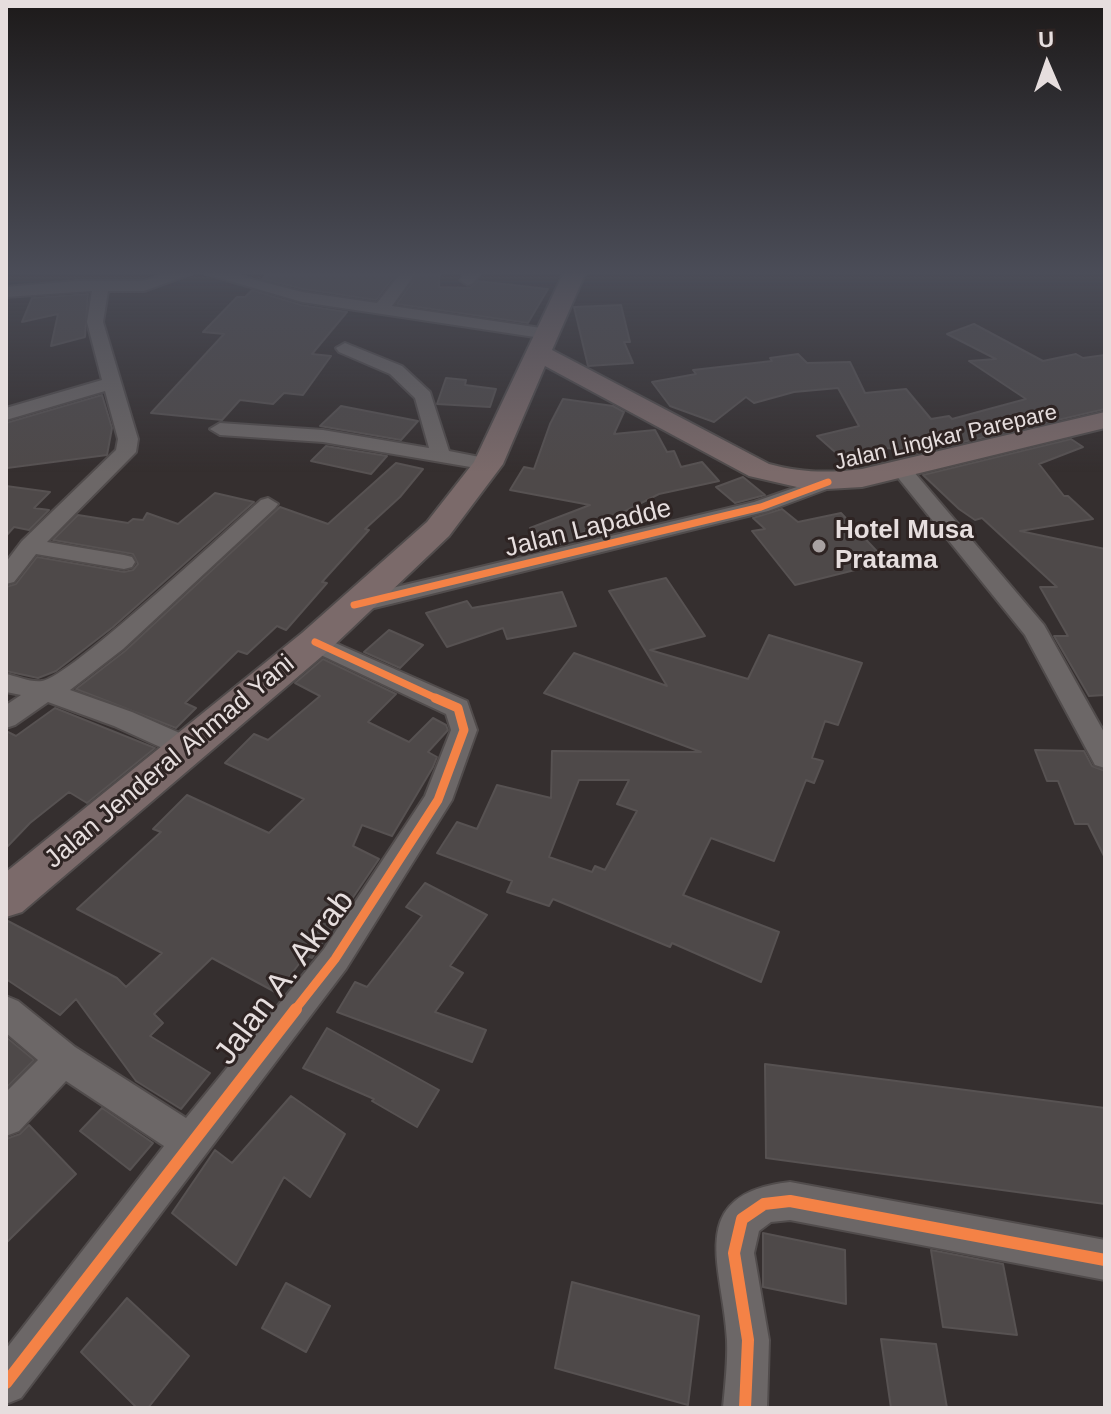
<!DOCTYPE html>
<style>
body{margin:0}
#map{position:relative;width:1111px;height:1414px;overflow:hidden;background:#352f2f;font-family:Arial,sans-serif}
canvas{display:block}
.frame{position:absolute;inset:0;border:8px solid #e6dede;pointer-events:none}
.north{position:absolute;left:1007px;top:24px;width:80px;height:80px;-webkit-text-stroke:6px #2e2423;paint-order:stroke;rotate:358deg;font-size:22px;font-weight:700;line-height:32px;text-align:center;color:#e6dede}
.north::after{content:'';display:block;margin:auto;width:28px;height:36px;background:#e6dede;clip-path:polygon(50% 0,100% 100%,50% 72%,0 100%)}
</style>
<div id="map">
<canvas width="1111" height="1414"></canvas>
<div class="frame"></div>
<div class="north">U</div>
</div>
<script>
const c = document.querySelector('canvas').getContext('2d');
c.lineJoin = 'round';
function fillPath(path, color) { c.fillStyle = color; c.fill(path, 'evenodd'); }
function trace(path, color, width, dash) { c.strokeStyle = color; c.lineWidth = width; c.lineCap = dash ? 'butt' : 'round'; c.setLineDash(dash || []); c.stroke(path); }
function write(font, color, halo, rows, align = 'center') {
  c.font = font + ' Arial,sans-serif'; c.lineWidth = 6; c.setLineDash([]); c.textBaseline = 'middle'; c.strokeStyle = halo; c.fillStyle = color; for (const [text, x, y, turn = 0] of rows) {
    c.save(); c.translate(x, y); c.rotate((+turn || 0) * Math.PI / 180); c.textAlign = isNaN(turn) ? turn : align; if (halo) c.strokeText(text, 0, 0); c.fillText(text, 0, 0); c.restore();
  }
}
const building = new Path2D(`
 M266,274H396L376,300L303,289L262,279Z
 M418,274H440L439,287L470,288L478,281L548,289L528,323L397,304Z
 M252,290L301,305L347,312L312,354L331,356L303,395L284,393L273,404L240,400L222,420L151,413L224,334L203,332L237,297H245Z
 M88,294L85,337L51,346L58,314L22,322L32,298Z
 M621,305L630,342H624L633,363L588,366L574,307Z
 M974,324L1043,361L1076,354L1083,358L1105,355V409L903,456L896,449L886,448L844,460L817,436L859,426L838,388L794,392L754,403L746,397L714,422L670,406L652,382L696,374L693,370L772,361L770,358L798,354L807,363L850,362L865,393L906,389L931,419L949,416L952,419L1026,399L969,361L996,359L947,334Z
 M446,378L466,380L465,385L496,389L490,407L437,404Z
 M102,395L112,428L107,455L7,468L6,423Z
 M563,399L613,406L624,412L614,434L655,430L667,452L674,451L681,467L702,462L719,481L659,494L582,533L586,536L550,547L530,528L590,505L510,490L524,467L534,469L550,424Z
 M341,406L418,421L401,440L320,426Z
 M1071,439L1083,447L1039,464L1064,496H1068L1093,519L1020,531L1105,549V695L1089,696L1054,636H1068L1040,587H1057L982,518L975,520L959,509L923,475Z
 M326,446L387,456L371,474L311,461Z
 M396,463L423,469L400,497L365,529L369,530L322,582L327,583L286,630L277,626L247,654L238,651L185,703L196,708L176,728L76,689L125,651L280,507L328,524Z
 M743,477L765,495L735,503L716,487Z
 M6,486L50,492L34,508L49,510L29,530L14,527L6,536Z
 M215,493L254,502L113,627L56,671L38,678L6,671V587L16,584L37,557L124,572L133,570L138,564L133,554L53,540L78,515L128,523L133,519L143,520L147,513L178,524Z
 M782,509L798,522L841,513L887,562L795,585L752,531L765,529L753,518Z
 M666,578L705,636L650,650L748,679L769,635L862,663L838,725L825,721L812,758L823,761L814,783L806,780L774,861L711,838L683,895L779,932L761,982L672,943L670,947L553,899L549,906L507,892L512,881L437,853L457,822L477,829L497,785L551,798L552,751L701,752L544,693L574,653L667,686L609,591ZM579,780H629L617,804L637,811L605,870L595,866L592,872L549,857Z
 M562,592L576,626L507,639L503,628L447,647L426,613L467,601L472,608Z
 M389,630L423,645L400,668L364,652Z
 M323,659L396,694L368,722L409,742L433,718L446,725L448,730L428,752L437,757L433,767L392,836L362,825L353,846L379,859L312,958L305,956L277,993L212,958L154,1014L163,1023L150,1036L210,1073L181,1109L136,1081L76,999L60,1015L6,979V920L117,978L126,987L162,953L77,909L161,832L153,829L187,795L269,833L304,799L225,763L254,734L268,740L320,696L295,683Z
 M55,708L155,748L87,803L69,792L30,823L6,848V731L16,736Z
 M1035,750L1084,751L1092,766L1105,771V858L1088,824H1075L1058,781H1047Z
 M425,883L487,915L450,966L463,973L435,1012L486,1030L472,1062L337,1012L355,982L367,987L422,916L406,907Z
 M327,1028L439,1090L417,1127L372,1101L374,1099L303,1068Z
 M6,1037L34,1060L6,1088Z
 M765,1064L1105,1108V1204L766,1158Z
 M291,1096L345,1134L310,1197L284,1177L236,1265L172,1213L215,1150L232,1163Z
 M102,1108L153,1143L130,1170L80,1131Z
 M29,1125L76,1174L6,1243V1139L20,1134Z
 M763,1233L845,1250L846,1304L763,1287Z
 M931,1250L1003,1264L1017,1335L943,1327Z
 M572,1282L699,1316L688,1405L555,1368Z
 M286,1283L330,1306L306,1352L262,1328Z
 M127,1298L189,1356L148,1408H137L81,1352Z
 M881,1339L936,1344L947,1408H891Z`);
const minor = new Path2D(`
 M167,274H191L144,291H108L103,322L138,439L136,452L47,542L124,555L132,557L135,562L132,567L124,569L36,554L14,582L6,584V562L22,541L116,450L118,439L105,391L6,420V408L102,380L87,322L92,291L6,297V287L76,281H143Z
 M206,274H232L302,292L377,303L400,274H415L392,306L548,329L556,334L548,339L302,302Z
 M465,274H480L473,283L468,285L460,280Z
 M345,343L402,366L430,392L449,451L495,460L498,464L495,468L488,470L323,442L220,435L210,429L220,423L323,430L429,448L415,398L390,374L339,352L336,348Z
 M901,463L908,465L1044,625L1105,734V768L1095,765L1025,635L891,469Z
 M828,476L835,478L838,482L835,486L768,511L354,613L346,610L342,605L346,600L354,597L754,502Z
 M268,498L278,504L275,508L123,649L70,690L132,712L200,742L204,749L200,756L190,759L180,756L114,726L48,702L15,725L6,728V705L21,695L6,692V674C16,676 32,683 42,681C69,678 230,527 261,500Z
 M315,634L467,701L477,730L452,800L346,969L21,1398L6,1404V1349L164,1146L66,1081L19,1131L6,1136V1092L38,1060L6,1033V996L18,1001L75,1047L186,1118L324,949L425,796L451,730L446,714L306,648L303,642L306,636Z
 M790,1182L1105,1240V1280L790,1220L771,1222L759,1231L754,1253L769,1340L767,1408H723C725,1386 728,1362 727,1340C724,1268 682,1194 790,1182Z`);
const highway = new Path2D(`
 M563,274H585L552,350L769,464C801,473 830,473 862,469L1105,412V428L862,487L810,490L749,476L545,366L503,464L449,536L328,651L22,912L6,917V872L302,633L427,522L474,462Z`);
const cyclewayFar2 = new Path2D(`
 M354,605L761,507L828,482
 M315,642L440,700`);
const cyclewayFar1 = new Path2D(`
 M294,1011L335,959L438,800L464,730L458,708L435,698`);
const cycleway = new Path2D(`
 M6,1383L296,1009
 M745,1408L748,1340L734,1253L742,1219L764,1204L790,1201L1105,1260`);
const markers = [
 [819,546,8,"#a8a1a1"]
];
const farStreetnames = [
 ["Jalan Lingkar Parepare",946,438,-13]
];
const streetNames = [
 ["Jalan Lapadde",588,529,-14],
 ["Jalan Jenderal Ahmad Yani",170,762,-40]
];
const poiNames = [
 ["Hotel Musa",835,531],
 ["Pratama",835,561]
];
const nearStreetnames = [
 ["Jalan A. Akrab",285,978,-53]
];
fillPath(building, '#4e4949');
trace(building, '#575252', 2);
trace(minor, '#514c4c', 4);
trace(highway, '#514c4c', 4);
fillPath(minor, '#6c6767');
fillPath(highway, '#7b6a6a');
trace(cyclewayFar2, '#f48246', 7);
trace(cyclewayFar1, '#f48246', 9);
trace(cycleway, '#f48246', 12);
const sky = c.createLinearGradient(0, 0, 0, 472);
sky.addColorStop(0, '#1d1a1a');
sky.addColorStop(0.58, '#4b4d58');
sky.addColorStop(1, '#4b4d5800');
c.fillStyle = sky;
c.fillRect(0, 0, 1111, 472);
for (const [x, y, r, color] of markers) { const dot = new Path2D(); dot.arc(x, y, r, 0, 2 * Math.PI); c.fillStyle = color; c.fill(dot); trace(dot, '#2e2423', 3); }
write('22px', '#e6dede', '#2e2423', farStreetnames);
write('26px', '#e6dede', '#2e2423', streetNames);
write('bold 26px', '#e6dede', '#2e2423', poiNames, 'left');
write('32px', '#e6dede', '#2e2423', nearStreetnames);
</script>
